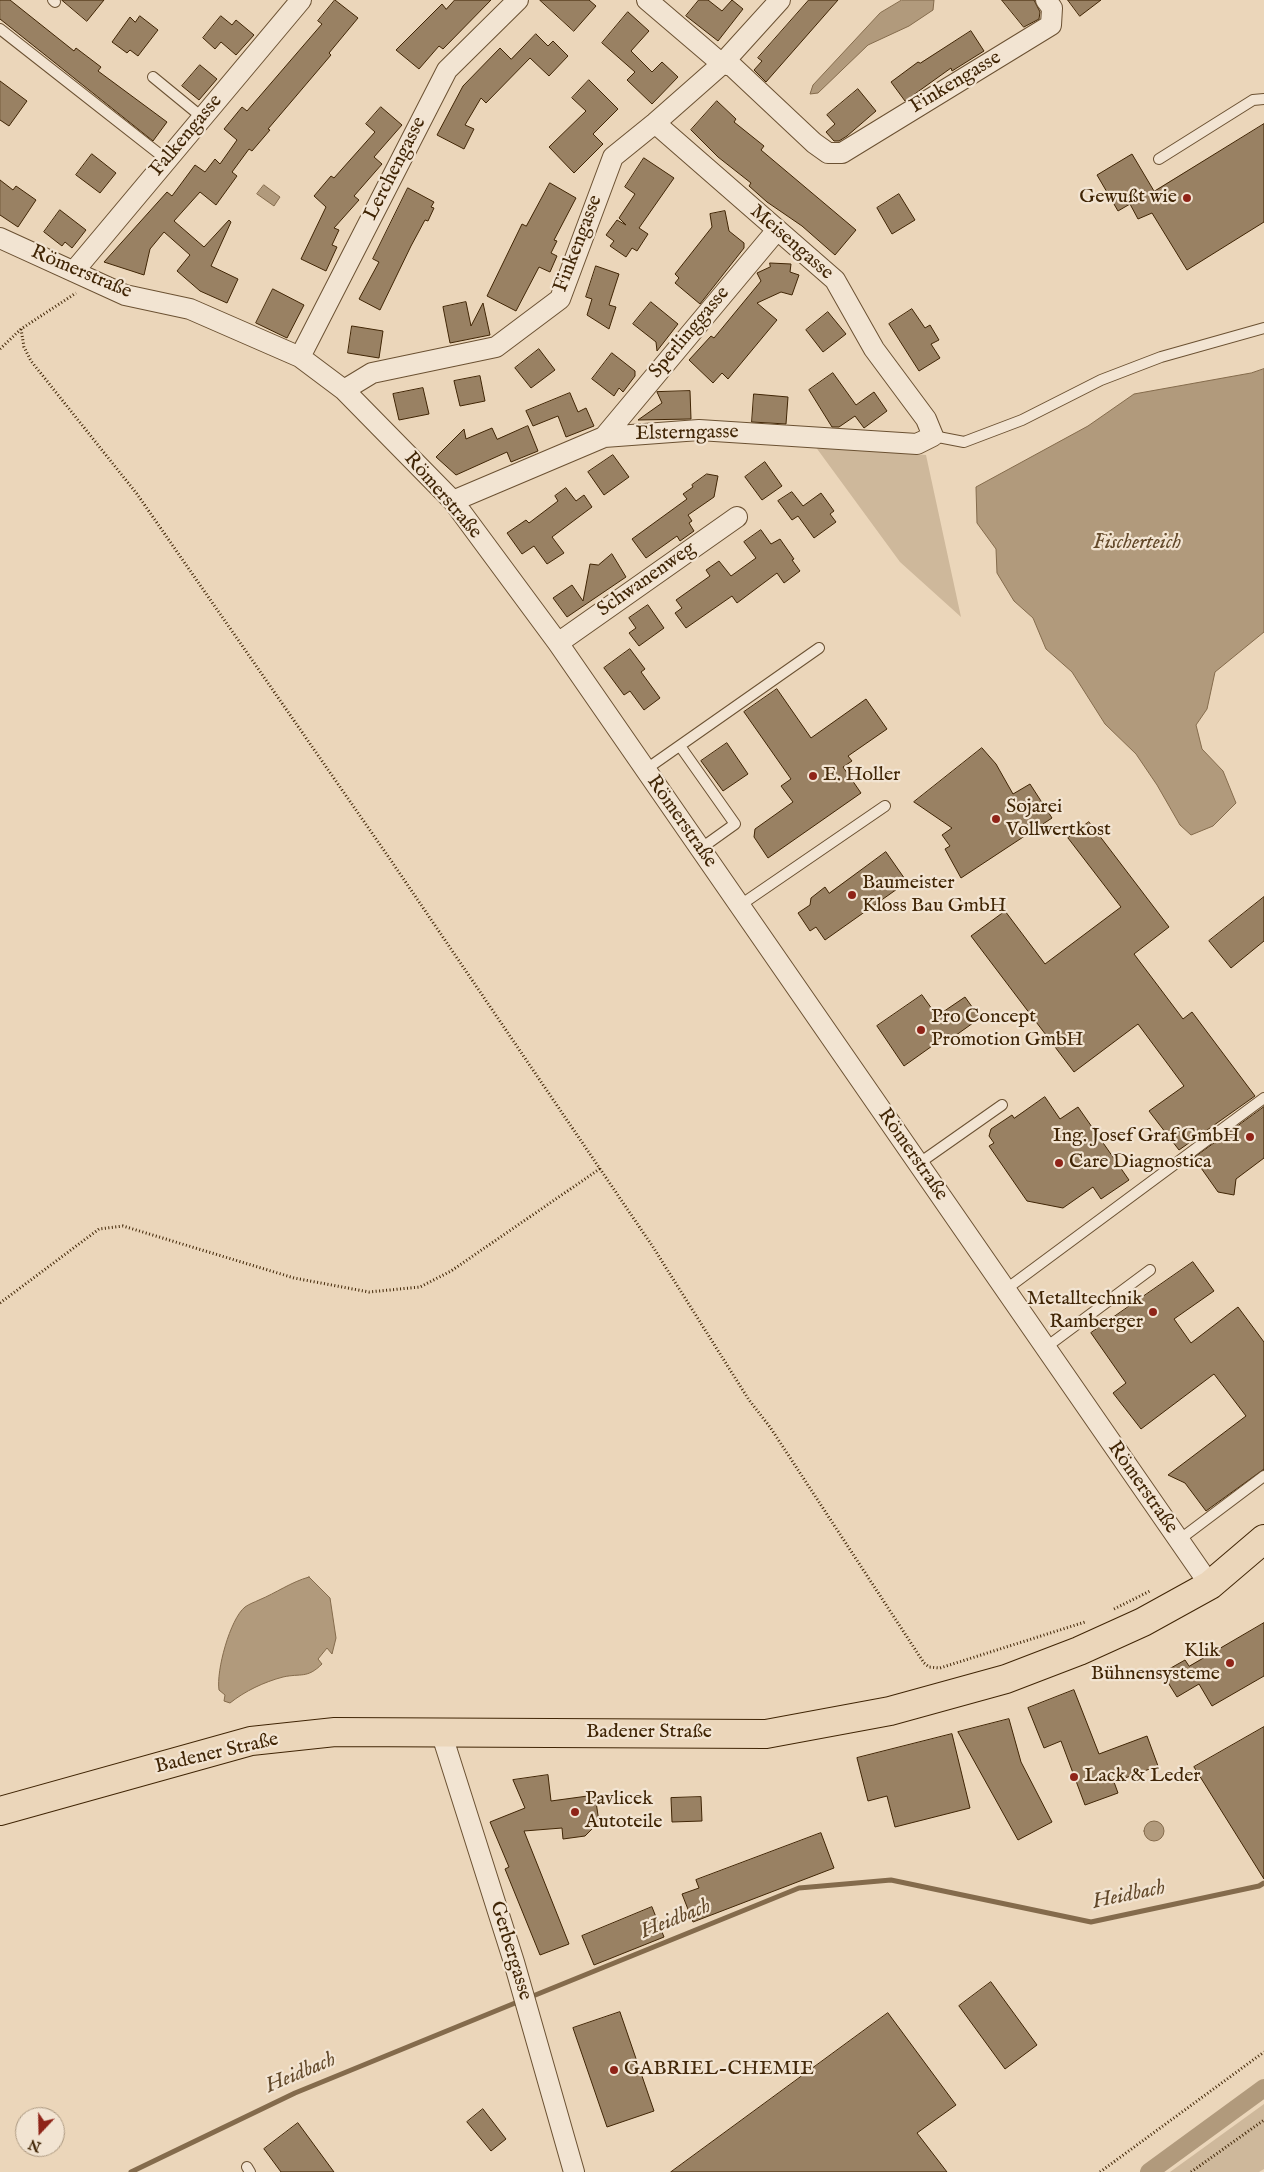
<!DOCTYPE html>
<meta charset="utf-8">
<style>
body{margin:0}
#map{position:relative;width:1264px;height:2172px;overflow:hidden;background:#ebd6ba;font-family:"IM FELL English",serif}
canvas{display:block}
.north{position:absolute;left:15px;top:2107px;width:50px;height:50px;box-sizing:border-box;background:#f2e4d2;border:1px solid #ab9880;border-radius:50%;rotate:201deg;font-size:14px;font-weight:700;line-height:20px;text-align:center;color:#402505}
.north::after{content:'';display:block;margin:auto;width:18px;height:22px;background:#8f2418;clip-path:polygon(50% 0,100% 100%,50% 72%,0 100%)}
</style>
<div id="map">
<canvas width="1264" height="2172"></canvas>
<div class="north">N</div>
</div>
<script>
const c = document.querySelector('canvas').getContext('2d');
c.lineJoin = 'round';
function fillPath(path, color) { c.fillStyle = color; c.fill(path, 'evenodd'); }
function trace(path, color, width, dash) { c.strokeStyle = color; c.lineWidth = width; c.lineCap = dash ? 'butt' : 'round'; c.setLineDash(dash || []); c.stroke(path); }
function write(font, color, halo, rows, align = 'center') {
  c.font = font + ' "IM FELL English",serif'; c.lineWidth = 4.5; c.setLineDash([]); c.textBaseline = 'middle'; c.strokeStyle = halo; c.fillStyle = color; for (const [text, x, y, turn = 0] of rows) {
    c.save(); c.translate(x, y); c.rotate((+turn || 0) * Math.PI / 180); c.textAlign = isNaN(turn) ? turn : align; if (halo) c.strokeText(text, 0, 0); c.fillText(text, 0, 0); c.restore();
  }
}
const green = new Path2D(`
 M815,446L926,455L961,617L900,562Z
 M1264,2104V2169L1259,2172H1170Z`);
const water = new Path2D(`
 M902,0H934L933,10L909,26L868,45L818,93L810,94L813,85L880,13Z
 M264,185L280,197L274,206L257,194Z
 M1264,369V632L1215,672L1207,709L1196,725L1202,749L1223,771L1236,803L1213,826L1191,835L1180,825L1157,785L1136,754L1105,724L1072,672L1046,649L1033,618L1014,601L997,573L996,549L977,523L976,487L1088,426L1134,394L1251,373Z
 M309,1577L330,1598L336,1638L332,1654L327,1648L318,1659L322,1664C307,1679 301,1673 283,1677C264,1682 245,1691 230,1703L224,1701L225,1695L219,1690C216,1671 230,1619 245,1607C249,1604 255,1602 259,1600C276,1593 291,1582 309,1577Z
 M1144 1831a10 10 0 1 1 20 0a10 10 0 1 1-20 0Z`);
const stream = new Path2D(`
 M528,1998L799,1888L891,1880L1091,1922L1259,1886L1264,1883
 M131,2172L295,2093L520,2001`);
const canal = new Path2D(`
 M1149,2172L1264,2088`);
const building = new Path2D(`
 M0,0H10L74,51L76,48L101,67L98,71L167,122L153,141L0,19Z
 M62,0H104L87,21Z
 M335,0L358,18L329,53L331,55L268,129L270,130L252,151L249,149L232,172L237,176L216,205L200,192L174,221L204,247L229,220L231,222L211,266L238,279L227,303L200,291L177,271L190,255L164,232L150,249L144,275L104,262L167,192L172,196L195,165L205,172L215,159L220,164L237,140L224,129L242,107L247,111L322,24L318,21Z
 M455,0H491L443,49L439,46L419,69L396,50L442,4L446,9Z
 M540,0H589L596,6L574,31Z
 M699,0H708L722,11L732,0L743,9L718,41L686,16Z
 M809,0H838L766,82L754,70L762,61L758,58Z
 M1002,0H1034L1040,12L1039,19L1024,27Z
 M1068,0H1101L1080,16Z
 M628,12L649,31L631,51L652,72L662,62L678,77L652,104L627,80L635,72L602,43Z
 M140,16L158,30L138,56L130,50L127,53L112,42L130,17L135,22Z
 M221,16L232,25L236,20L254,35L236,55L221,42L215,49L203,38Z
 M971,31L984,51L952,71L951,68L905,101L891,82L918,62L920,63Z
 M536,34L548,46L553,41L568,56L549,76L530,58L486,103L481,98L465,125L474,129L464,149L437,135L463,86L500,48L511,59Z
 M200,65L217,79L199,100L182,86Z
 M589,80L618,109L593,134L603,144L574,173L549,147L586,111L572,98Z
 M0,81L27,101L9,126L0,120Z
 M858,89L876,111L847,136L839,141H834L826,132L835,124L827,115Z
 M717,101L736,119L734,122L764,146L761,150L856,230L835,255L802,226L767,202L749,186L751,183L718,157L691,130Z
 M381,107L402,125L374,157L382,164L354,196L359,200L334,228L339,230L332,245L337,247L326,271L301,259L326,207L314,196L331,176L334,178L375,132L366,124Z
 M1264,124V222L1187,270L1152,213L1138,219L1130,204L1118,211L1097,175L1132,154L1154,191Z
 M92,154L116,173L100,193L76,175Z
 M644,158L674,178L639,228L648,234L637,251L632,248L626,257L610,246L614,241L606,235L617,220L626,225L619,218L635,194L625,187Z
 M0,180L13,190L16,186L36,200L18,227L0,215Z
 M550,183L576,198L554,240L557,241L551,253L557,256L550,272L539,267L516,311L487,296L522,224L526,226Z
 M408,188L434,202L431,207L434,208L428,221L425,220L411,246L380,310L359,299L379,262L373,259Z
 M899,194L915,220L892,234L877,208Z
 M60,210L86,230L72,248L65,242L62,246L44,232Z
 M725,211L729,231L744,243V248L700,304L675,283L679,278L675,274L712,227L710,214Z
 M770,263L791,264L790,272L799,275L792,295L781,292L757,303L777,320L728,379L722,373L713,383L689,360L711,336L714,338L761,281L757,273L770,267Z
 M596,266L619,274L609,305L616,307L609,329L587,315L592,299L586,297Z
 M273,289L304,305L287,338L256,323Z
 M466,302L471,326L483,303L490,335L450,343L443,307Z
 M651,302L678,324L657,351L656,342L633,324Z
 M912,309L925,328L930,325L939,340L931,344L940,358L919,371L889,324Z
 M828,312L846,334L823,352L806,330Z
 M352,326L383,331L379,358L348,353Z
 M539,349L555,370L531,388L515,368Z
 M612,353L635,371V376L623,392L619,388L614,396L592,379Z
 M833,373L856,405L874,392L887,411L864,428L855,416L839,427H832L809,390Z
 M480,376L485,401L460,406L454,381Z
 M423,388L429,414L399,420L393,394Z
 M690,391L691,419L638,420L662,403L657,392Z
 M570,393L578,412L586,408L594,426L566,437L558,416L533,426L526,411Z
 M754,394L788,397L786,424L752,422Z
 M528,426L538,451L511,462L507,452L456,475L436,457L464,429L466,439L492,428L497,439Z
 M613,455L629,477L604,495L588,472Z
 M765,462L782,486L762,500L745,477Z
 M707,474L718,476L714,497L688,515L692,521L689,523L694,531L680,541L677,536L646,558L632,539L687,499L683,494L693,487L692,485Z
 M566,488L576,501L584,495L592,507L552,537L564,553L547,564L534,546L522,554L507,533L526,520L529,523L558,501L555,496Z
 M792,492L803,506L821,493L834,511L830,514L836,522L814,538L798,516L792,520L778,501Z
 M761,530L771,544L780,539L794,559L792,560L800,571L784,583L777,573L737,603L732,596L686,628L675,613L682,608L676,600L710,576L706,570L719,561L731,576L756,558L744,542Z
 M612,554L626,577L567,617L553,598L572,585L583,601L590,564L598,565Z
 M648,605L664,628L639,646L629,633L636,628L629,618Z
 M630,649L645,669L641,672L660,698L644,710L630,691L624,695L604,668Z
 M777,689L811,738L866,699L887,729L848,756L852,761L843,767L861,793L768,858L754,837L755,829L793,802L781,786L791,779L744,712Z
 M727,743L748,774L723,791L701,761Z
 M982,748L996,764L1013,794L1030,784L1052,818L961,878L945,849L950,846L942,835L952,828L914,802Z
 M1089,822L1169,927L1134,954L1183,1019L1192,1012L1255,1096L1179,1150L1149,1111L1184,1086L1138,1024L1074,1072L971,936L1005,911L1045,964L1121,907L1068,838Z
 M886,852L907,882L825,940L816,927L810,931L798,913L810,905L811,898L825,887L829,893Z
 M1264,897V941L1231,968L1209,941Z
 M922,995L937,1016L965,997L980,1018L952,1038L949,1034L904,1066L877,1026Z
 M1045,1097L1060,1119L1078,1107L1129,1180L1101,1199L1093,1187L1063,1208L1027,1201L989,1146L994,1143L989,1136L991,1129L1012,1115L1014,1118Z
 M1264,1107V1158L1236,1179L1234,1195L1218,1192L1194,1158Z
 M1193,1262L1214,1291L1174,1319L1191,1343L1238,1307L1264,1342V1469L1206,1511L1185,1483L1168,1475L1246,1416L1214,1374L1141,1429L1113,1393L1126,1383L1091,1333Z
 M1264,1623V1676L1212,1706L1199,1684L1177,1697L1162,1673L1185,1660L1189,1666Z
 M1074,1690L1099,1754L1147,1736L1158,1766L1114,1782L1118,1793L1085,1805L1061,1741L1044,1748L1028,1708Z
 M1009,1719L1021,1762L1052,1822L1018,1840L958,1732Z
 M1264,1727V1879L1194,1767Z
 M952,1734L970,1808L895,1827L887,1796L868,1801L857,1758Z
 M548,1775L551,1801L595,1795L599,1822L585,1836L563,1839L562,1828L524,1831L569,1944L540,1955L505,1869L509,1867L490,1822L525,1808L513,1780Z
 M701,1797L702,1821L672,1822L671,1798Z
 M821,1833L834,1868L693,1922L682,1894L699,1888L696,1880Z
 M652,1907L664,1937L594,1965L582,1936Z
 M991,1982L1037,2045L1005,2069L959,2006Z
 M620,2012L654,2111L607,2127L573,2028Z
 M888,2013L956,2105L917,2133L947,2172H671Z
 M483,2109L506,2139L491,2151L467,2122Z
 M298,2123L334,2172H281L264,2149Z`);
const path = new Path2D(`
 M21,329L24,347L31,361L137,494L392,862L653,1247L749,1400L770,1427L924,1663L929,1667L940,1668L1085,1622
 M0,349L21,329L76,293
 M0,1303L99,1229L123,1226L294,1278L369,1292L420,1287L451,1271L601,1168
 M1114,1609L1150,1591
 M1100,2172L1264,2052
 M1191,2172L1264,2120`);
const service = new Path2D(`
 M53,0L55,2
 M0,29L167,160
 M153,77L203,118
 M1159,159L1253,100L1264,99
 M933,436L964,442L1022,420L1101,380L1161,357L1264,328
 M680,746L735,824L700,849
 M645,770L819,648
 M739,906L885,806
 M918,1164L1002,1105
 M1005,1290L1264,1098
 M1045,1348L1150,1270
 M1179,1540L1264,1476
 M247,2167L250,2172`);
const minor = new Path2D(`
 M647,0L722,64L732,66L814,143L828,153H842L1051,25L1052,8L1046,0
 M0,238L125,295L190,309L300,357L344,390L453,501L558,643L1210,1585
 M74,271L301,0
 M300,357L447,70L518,0
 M344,390L372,373L496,347L560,299L613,157L655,123L722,64L780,0
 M604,437L777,230
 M453,501L604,437L699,430L917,444L933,436L926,419L874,349L835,280L655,123
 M558,643L737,517
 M441,1732L514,1962L574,2172`);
const primary = new Path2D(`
 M0,1811L251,1741L335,1732L766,1734L890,1711L1006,1679L1079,1651L1143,1622L1210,1585L1264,1539`);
const markers = [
 [1187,198,5,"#8f2418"],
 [813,776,5,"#8f2418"],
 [996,819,5,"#8f2418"],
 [852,895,5,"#8f2418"],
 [921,1030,5,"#8f2418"],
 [1250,1137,5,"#8f2418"],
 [1059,1163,5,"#8f2418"],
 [1153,1312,5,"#8f2418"],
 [1230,1663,5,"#8f2418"],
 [1074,1777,5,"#8f2418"],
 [575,1812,5,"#8f2418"],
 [614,2070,5,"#8f2418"]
];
const streetNames = [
 ["Finkengasse",956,83,-31],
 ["Falkengasse",187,136,-50],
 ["Lerchengasse",396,169,-63],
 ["Meisengasse",791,243,41],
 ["Finkengasse",579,244,-69],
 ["Römerstraße",81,273,23],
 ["Sperlinggasse",690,333,-50],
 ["Elsterngasse",687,434,-1],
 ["Römerstraße",442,496,49],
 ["Schwanenweg",647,580,-35],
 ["Römerstraße",681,822,55],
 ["Römerstraße",912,1155,55],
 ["Römerstraße",1142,1488,55],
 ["Badener Straße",649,1733],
 ["Badener Straße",217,1754,-13],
 ["Gerbergasse",510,1951,73]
];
const poiNames = [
 ["Gewußt wie",1177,198,"right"],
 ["E. Holler",823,776],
 ["Sojarei",1006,808],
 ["Vollwertkost",1006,831],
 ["Baumeister",862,884],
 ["Kloss Bau GmbH",862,907],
 ["Pro Concept",931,1018],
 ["Promotion GmbH",931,1041],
 ["Ing. Josef Graf GmbH",1240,1137,"right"],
 ["Care Diagnostica",1069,1163],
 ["Metalltechnik",1143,1300,"right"],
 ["Ramberger",1143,1323,"right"],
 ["Klik",1220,1652,"right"],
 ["Bühnensysteme",1220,1675,"right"],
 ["Lack & Leder",1084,1777],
 ["Pavlicek",585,1800],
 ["Autoteile",585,1823],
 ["GABRIEL-CHEMIE",624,2070]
];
const waterNames = [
 ["Fischerteich",1137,544],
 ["Heidbach",1129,1896,-12],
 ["Heidbach",676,1920,-22],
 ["Heidbach",301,2074,-23]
];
fillPath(green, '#ceb89b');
fillPath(water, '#b19a7c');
trace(water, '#846b4c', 1);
trace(stream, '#846b4c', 5);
trace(canal, '#b19a7c', 18);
fillPath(building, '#998163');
trace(building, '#402505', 1);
trace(service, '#6b5132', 12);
trace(minor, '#6b5132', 22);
trace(primary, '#402505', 30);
trace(path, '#402505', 3, [1, 2.5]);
trace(service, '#f2e4d2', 10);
trace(minor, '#f2e4d2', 20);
trace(primary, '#ebd6ba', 28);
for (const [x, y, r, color] of markers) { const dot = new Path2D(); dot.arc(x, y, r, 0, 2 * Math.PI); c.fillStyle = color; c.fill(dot); trace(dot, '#f2e4d2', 2); }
write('20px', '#402505', '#f2e4d2', streetNames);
write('20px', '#402505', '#f2e4d2', poiNames, 'left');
write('italic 21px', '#624829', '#f2e4d2', waterNames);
</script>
